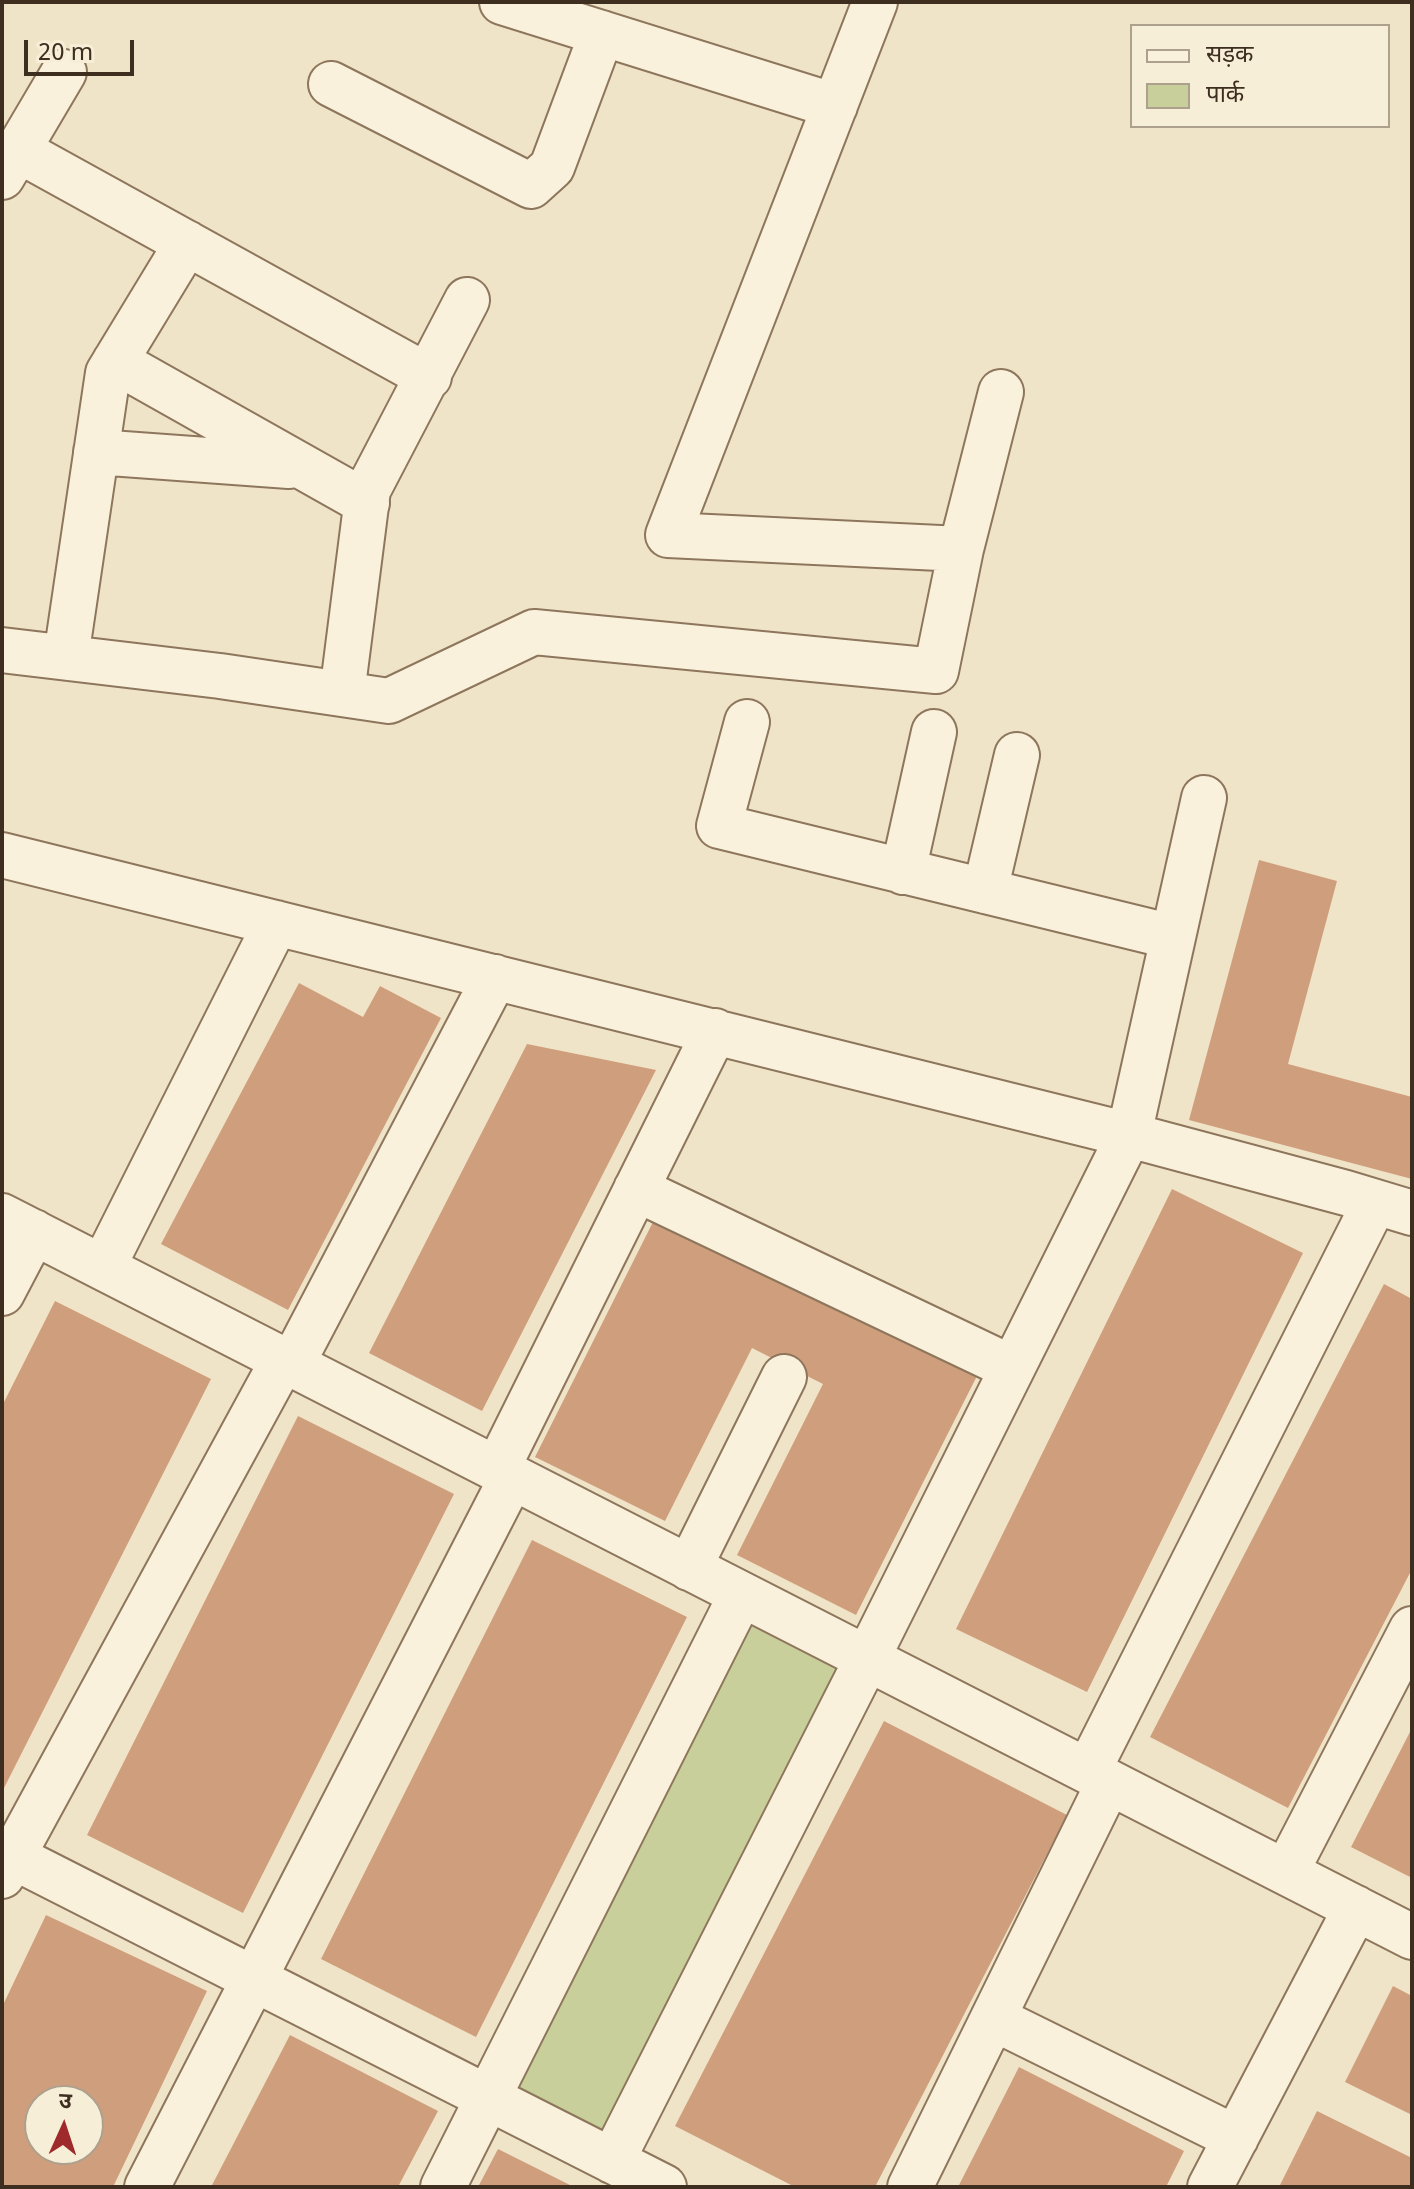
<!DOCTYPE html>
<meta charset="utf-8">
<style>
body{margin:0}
#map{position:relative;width:1414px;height:2189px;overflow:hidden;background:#f0e4c8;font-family:Georgia,"Noto Sans Devanagari",serif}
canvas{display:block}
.frame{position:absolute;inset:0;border:4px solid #3d2e20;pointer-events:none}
.legend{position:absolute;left:1130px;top:24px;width:260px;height:104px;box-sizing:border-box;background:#f7eed8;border:2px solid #ada18e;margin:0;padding:10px 14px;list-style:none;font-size:24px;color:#3d2e20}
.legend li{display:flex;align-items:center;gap:16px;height:40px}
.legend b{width:40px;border:2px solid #ada18e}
.north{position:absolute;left:24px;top:2085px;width:80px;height:80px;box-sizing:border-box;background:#f7eed8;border:2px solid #ada18e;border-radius:50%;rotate:3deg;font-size:22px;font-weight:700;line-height:32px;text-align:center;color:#3d2e20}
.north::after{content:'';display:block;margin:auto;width:28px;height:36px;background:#9e2a2b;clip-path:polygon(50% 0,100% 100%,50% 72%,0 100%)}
.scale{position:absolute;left:24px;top:40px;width:110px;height:36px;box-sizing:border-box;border:4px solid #3d2e20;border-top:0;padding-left:10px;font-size:24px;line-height:28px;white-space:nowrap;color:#3d2e20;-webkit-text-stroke:6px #f7eed8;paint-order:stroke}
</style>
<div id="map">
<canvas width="1414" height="2189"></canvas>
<div class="frame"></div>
<ul class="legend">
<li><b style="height:10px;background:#faf1dc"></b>सड़क</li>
<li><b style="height:22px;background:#c9cf9b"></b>पार्क</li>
</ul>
<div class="north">उ</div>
<div class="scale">20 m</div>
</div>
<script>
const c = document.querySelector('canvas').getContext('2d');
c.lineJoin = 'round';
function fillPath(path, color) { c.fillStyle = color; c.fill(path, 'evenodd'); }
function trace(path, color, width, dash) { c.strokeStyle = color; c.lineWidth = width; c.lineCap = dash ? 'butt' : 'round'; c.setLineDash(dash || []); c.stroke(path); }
const green = new Path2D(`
 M741,1595L867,1659L612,2161L489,2098Z`);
const building = new Path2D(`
 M1259,860L1337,881L1288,1064L1412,1097V1179L1189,1120Z
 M299,983L363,1017L380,986L441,1018L288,1310L161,1244Z
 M527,1044L656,1070L482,1411L369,1353Z
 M1172,1189L1303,1253L1087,1692L956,1629Z
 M656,1216L977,1376L856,1615L737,1555L823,1384L752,1348L665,1521L535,1457Z
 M1384,1284L1412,1299V1569L1288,1808L1150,1737Z
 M55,1301L211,1379L2,1792V1406Z
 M298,1416L454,1494L243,1913L87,1835Z
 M532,1540L687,1617L476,2037L321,1959Z
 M884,1721L1067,1815L875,2187H795L675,2126Z
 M1412,1728V1878L1351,1847Z
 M46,1915L207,1991L113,2187H2V2007ZM40,2101H88V2149H40Z
 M1393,1986L1412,1996V2115L1345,2082Z
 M290,2035L438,2111L398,2187H211Z
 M1019,2067L1184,2151L1166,2187H958Z
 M1317,2111L1412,2158V2187H1279Z
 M498,2149L574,2187H478Z`);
const minor = new Path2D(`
 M502,2L835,106
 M331,84L531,186L552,167L602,33
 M18,150L429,377
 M2,177L64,72
 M115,361L367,503
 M96,452L289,466
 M961,549L1001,392
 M2,650L220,676L389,701L534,632L936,671L961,549L668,535L875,2
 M66,657L108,373L187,243
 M342,694L368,490L467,300
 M747,722L719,826L1173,937
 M2,855L1129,1135L1346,1193L1412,1213
 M903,872L934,732
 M985,891L1017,755
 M636,1189L1012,1368
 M2,1216L1412,1937
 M103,1267L276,923
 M2,1293L34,1232
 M292,1364L495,977
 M497,1469L715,1031
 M689,1568L784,1377
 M1088,1771L1375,1202
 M2,1851L664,2187
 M1286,1872L1412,1629
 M2,1876L283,1360
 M993,2018L1236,2138
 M612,2161L867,1659L1129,1135L1204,798
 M147,2187L512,1477
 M443,2187L741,1595
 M910,2187L1109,1782
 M1210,2187L1356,1908`);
fillPath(green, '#c9cf9b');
fillPath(building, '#cf9f7d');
trace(minor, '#8d765c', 48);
trace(minor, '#faf1dc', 44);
</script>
